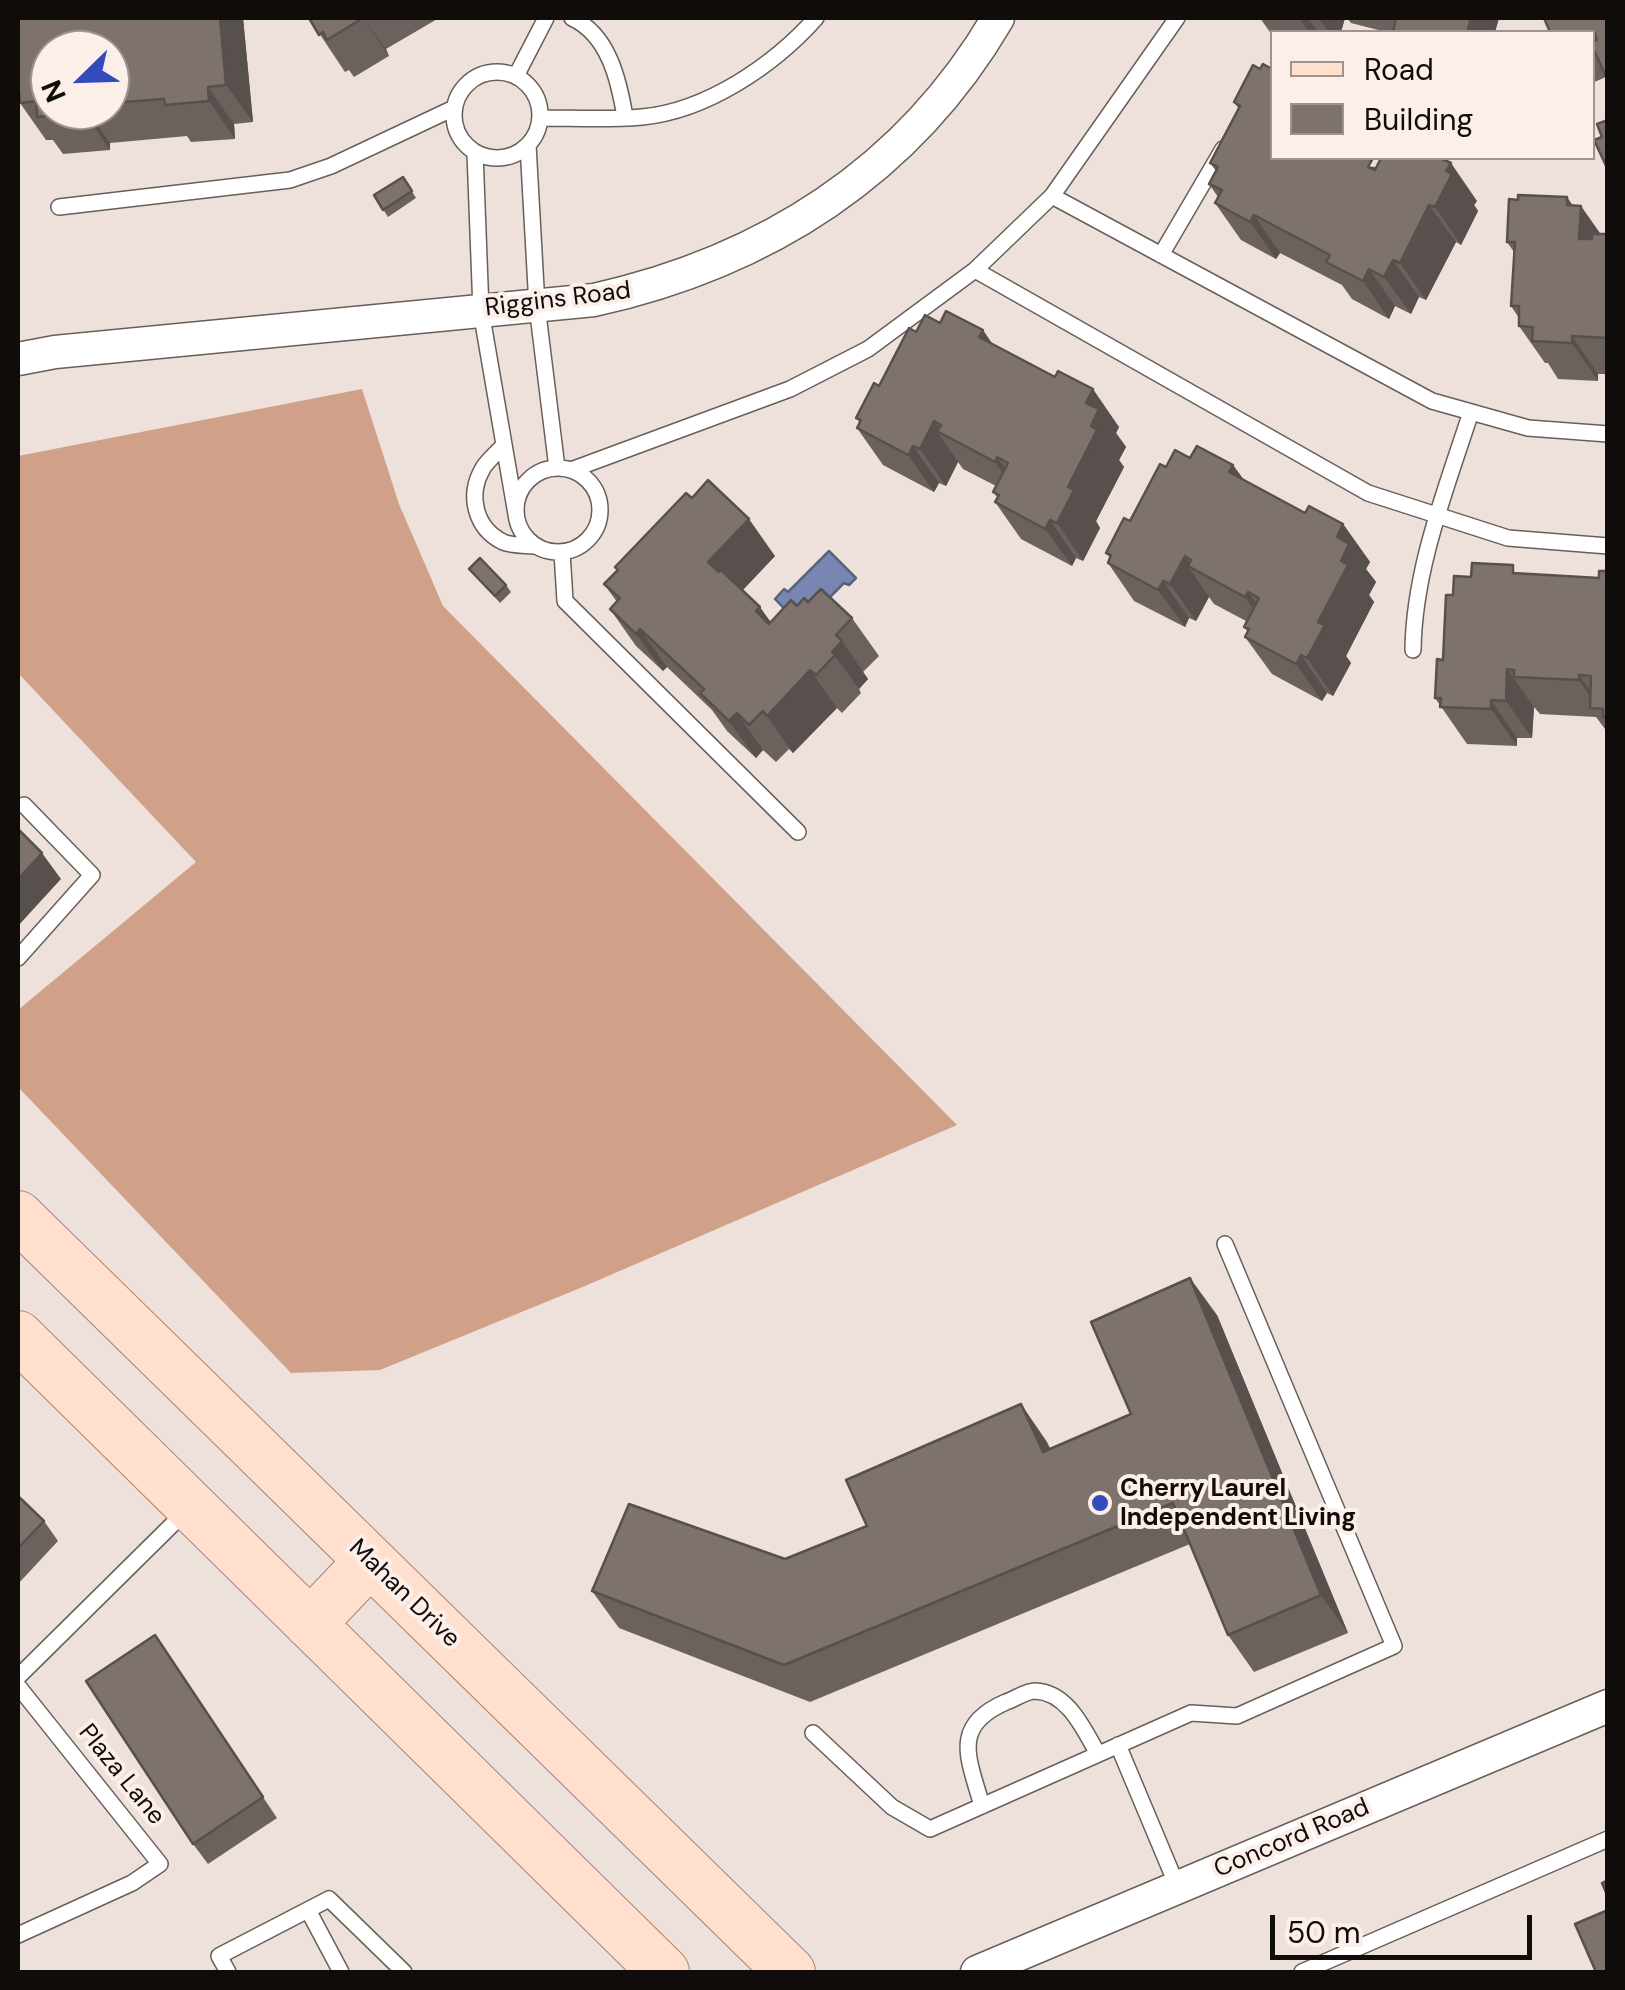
<!DOCTYPE html>
<style>
body{margin:0}
#map{position:relative;width:1625px;height:1990px;overflow:hidden;background:#eee1db;font-family:"DM Sans",sans-serif}
canvas{display:block}
.frame{position:absolute;inset:0;border:20px solid #100c0a;pointer-events:none}
.legend{position:absolute;left:1270px;top:30px;width:325px;height:130px;box-sizing:border-box;background:#fceee8;border:2px solid #9e948f;margin:0;padding:12px 18px;list-style:none;font-size:30px;color:#100c0a}
.legend li{display:flex;align-items:center;gap:20px;height:50px}
.legend b{width:50px;border:2px solid #9e948f}
.north{position:absolute;left:30px;top:30px;width:100px;height:100px;box-sizing:border-box;background:#fceee8;border:2px solid #9e948f;border-radius:50%;rotate:247deg;font-size:28px;font-weight:700;line-height:40px;text-align:center;color:#100c0a}
.north::after{content:'';display:block;margin:auto;width:35px;height:45px;background:#344bbc;clip-path:polygon(50% 0,100% 100%,50% 72%,0 100%)}
.scale{position:absolute;left:1270px;top:1915px;width:262px;height:45px;box-sizing:border-box;border:5px solid #100c0a;border-top:0;padding-left:12px;font-size:30px;line-height:35px;white-space:nowrap;color:#100c0a;-webkit-text-stroke:8px #fceee8;paint-order:stroke}
</style>
<div id="map">
<canvas width="1625" height="1990"></canvas>
<div class="frame"></div>
<ul class="legend">
<li><b style="height:12px;background:#ffdfce"></b>Road</li>
<li><b style="height:28px;background:#7e726c"></b>Building</li>
</ul>
<div class="north">N</div>
<div class="scale">50 m</div>
</div>
<script>
const c = document.querySelector('canvas').getContext('2d');
c.lineJoin = 'round';
function fillPath(path, color) { c.fillStyle = color; c.fill(path, 'evenodd'); }
function trace(path, color, width, dash) { c.strokeStyle = color; c.lineWidth = width; c.lineCap = dash ? 'butt' : 'round'; c.setLineDash(dash || []); c.stroke(path); }
function write(font, color, halo, rows, align = 'center') {
  c.font = font + ' "DM Sans",sans-serif'; c.lineWidth = 8; c.setLineDash([]); c.textBaseline = 'middle'; c.strokeStyle = halo; c.fillStyle = color; for (const [text, x, y, turn = 0] of rows) {
    c.save(); c.translate(x, y); c.rotate((+turn || 0) * Math.PI / 180); c.textAlign = isNaN(turn) ? turn : align; if (halo) c.strokeText(text, 0, 0); c.fillText(text, 0, 0); c.restore();
  }
}
const forest = new Path2D(`
 M362,389L399,504L443,606L957,1125L585,1286L380,1370L291,1373L18,1087V1010L196,862L18,673V456Z`);
const water = new Path2D(`
 M829,551L856,578L849,585L844,583L801,626L775,599L784,589L788,592Z`);
const lane = new Path2D(`
 M572,18C609,35 619,81 625,117
 M454 115a43 43 0 1 1 86 0a43 43 0 1 1-86 0Z
 M516,76L546,18
 M540,118C574,118 609,120 642,117C707,111 774,65 816,18
 M528,145L537,306L557,468
 M475,153L481,311L517,520
 M1052,196L1432,401L1528,428L1608,434
 M59,207L290,180L331,166L454,108
 M1161,255L1223,149
 M975,270L1368,493L1508,538L1608,546
 M504,445C497,453 488,460 483,468C467,495 475,528 503,542C512,546 525,545 534,546
 M516 510a42 42 0 1 1 84 0a42 42 0 1 1-84 0Z
 M571,470L790,389L868,349L975,270L1052,196L1177,18
 M562,552L565,601L798,832
 M1413,650C1414,569 1446,489 1471,412
 M18,958L92,875L24,805
 M18,1677L185,1512
 M18,1686L160,1864L132,1883L18,1935
 M813,1733L892,1807L930,1829L1191,1713L1237,1716L1394,1646L1225,1244
 M1118,1745L1178,1888
 M982,1806C969,1759 950,1726 1006,1702C1015,1699 1026,1691 1035,1691C1068,1692 1084,1730 1098,1754
 M308,1910L341,1972
 M228,1972L219,1956L329,1899L404,1972
 M1302,1972L1608,1839`);
const street = new Path2D(`
 M18,359L55,352L594,300C765,262 908,172 998,18
 M977,1972L1608,1706`);
const primary = new Path2D(`
 M18,1216L790,1972
 M18,1336L664,1972
 M310,1624L370,1561`);
const wall = new Path2D(`
 M18,18H243L253,122L234,124L235,139L191,142L187,136L110,143V150L63,154L53,140H46L20,103L18,89ZM110,50V110H50Z
 M309,18H439L386,49L389,56L354,77L349,70L345,72Z
 M1260,18H1345L1341,32H1272V35Z
 M1347,18H1499L1495,32H1386L1351,23Z
 M1608,18L1606,77L1592,83V32Z
 M1253,65L1272,158L1376,167L1477,201L1474,205L1478,211L1461,245L1456,242L1426,300L1419,297L1411,314L1395,306L1389,319L1352,299L1342,285L1280,253L1276,259L1241,240L1215,203L1218,197L1209,184L1216,171L1210,163L1239,109L1234,102Z
 M403,177L416,198L388,217L374,195Z
 M1573,206L1600,234H1608V374H1598V381L1558,379L1548,363H1545L1519,326V318L1511,306L1514,252L1507,242Z
 M916,332L993,345L1119,427L1116,433L1126,447L1119,460L1124,467L1096,521L1100,528L1083,561L1076,558L1072,566L1021,539L995,502L997,497L993,492L996,486L963,469L958,462L946,486L939,483L934,492L883,465L857,428L860,423L856,418L879,386Z
 M1190,458L1233,465L1244,480L1305,513L1343,524L1370,562L1366,569L1376,582L1369,595L1374,602L1346,656L1351,663L1333,696L1327,693L1322,701L1272,674L1245,637L1248,632L1244,627L1246,621L1214,604L1209,597L1196,621L1189,618L1185,627L1134,601L1108,563L1110,558L1106,553L1166,467Z
 M692,498L775,556L743,590L771,622L797,606L808,602L852,618L879,656L863,672L868,679L859,689L861,693L842,713L837,708L793,753L789,749L776,762L763,750L756,758L727,731L712,710L667,667L663,671L636,646L610,609L617,602L604,584Z
 M469,569L506,585L511,592L500,603Z
 M1608,571V733L1596,717L1540,714L1534,707L1532,738H1517V746L1467,744L1435,698L1453,595L1471,577L1519,574L1599,578Z
 M1217,1315L1348,1633L1254,1672L1228,1635L1190,1544L810,1702L619,1628L592,1591L785,1559L867,1526L1021,1404L1050,1448L1131,1414Z
 M18,1496L44,1521L58,1541L18,1584Z
 M155,1635L277,1818L208,1864L193,1844Z`);
const shadedWall = new Path2D(`
 M220,18H243L253,122L226,85Z
 M363,18L386,49L389,56Z
 M1299,18H1308L1318,32H1309Z
 M1318,18H1345L1341,32H1329Z
 M1469,18H1499L1495,32H1467Z
 M208,87L234,124L235,139L209,101Z
 M84,110H87L110,143V150L84,113Z
 M1451,163L1477,201L1474,205L1478,211L1461,245L1435,207L1446,171Z
 M1567,197L1580,216L1581,206L1607,243L1579,239L1567,205Z
 M1429,205L1456,242L1426,300L1400,263Z
 M1254,215L1280,253L1276,259L1250,222Z
 M1393,260L1419,297L1411,314L1384,277Z
 M1369,269L1395,306L1389,319L1363,281Z
 M983,330L1009,368L979,337Z
 M1572,336L1598,374V381L1572,343Z
 M1093,389L1119,427L1116,433L1126,447L1119,460L1124,467L1096,521L1100,528L1083,561L1057,523L1068,487L1091,426L1086,403Z
 M934,421L944,435L937,431L958,462L946,486L920,449Z
 M913,446L939,483L934,492L908,455Z
 M997,457L1024,494L1021,499L995,462Z
 M1233,465L1260,503L1229,472Z
 M749,519L775,556L734,599L708,562Z
 M1050,520L1076,558L1072,566L1045,529Z
 M1343,524L1370,562L1366,569L1376,582L1369,595L1374,602L1346,656L1351,663L1333,696L1307,658L1318,622L1337,537Z
 M1185,556L1194,570L1188,566L1209,597L1196,621L1170,584Z
 M1163,581L1189,618L1185,627L1158,590Z
 M1248,592L1274,629L1271,634L1245,597Z
 M760,607L786,644L756,611Z
 M640,629L667,667L663,671L636,634Z
 M842,641L868,679L859,689L832,652Z
 M1301,655L1327,693L1322,701L1296,664Z
 M1507,669L1534,707L1532,738L1506,701Z
 M810,670L837,708L793,753L767,716Z
 M1579,675L1603,709H1599L1579,680Z
 M1491,700L1517,738V746L1491,709Z
 M737,713L763,750L756,758L729,721Z
 M42,853L61,879L18,926V879Z
 M1190,1278L1217,1315L1348,1633L1321,1595Z
 M1021,1404L1047,1442L1069,1489L1043,1452Z`);
const building = new Path2D(`
 M18,18H220L226,85L208,87L209,101L165,105L164,99L110,103V50H50V110H84V113L37,117L36,101L20,103L18,82Z
 M309,18H363L327,40L323,32L319,35Z
 M1396,18H1471L1467,32H1393Z
 M1544,18H1608V81L1592,46V42L1597,40L1595,33L1550,32Z
 M1263,64L1272,69V158H1367L1372,160L1368,167L1375,170L1381,158H1440L1451,163L1446,171L1452,174L1435,207L1429,205L1400,263L1393,260L1384,277L1369,269L1363,281L1326,262L1330,255L1254,215L1250,222L1215,203L1222,190L1209,184L1218,167L1210,163L1240,106L1234,102L1253,65L1260,69Z
 M1608,120V170L1594,140L1602,137L1597,124Z
 M403,177L412,191L383,210L374,195Z
 M1518,195L1567,197V205L1581,206L1579,239H1592V234H1608V338L1572,336V343L1532,341L1533,327L1519,326V306H1511L1515,242H1507L1509,199L1518,200Z
 M946,311L983,330L979,337L1055,377L1058,371L1093,389L1086,403L1099,409L1091,426L1097,430L1068,487L1074,490L1057,523L1050,520L1045,529L995,502L999,495L993,492L1008,463L997,457L995,462L937,431L941,425L934,421L920,449L913,446L908,455L857,428L861,420L856,418L874,383L879,386L909,328L916,332L925,315L940,323Z
 M1197,446L1233,465L1229,472L1305,513L1309,506L1343,524L1337,537L1349,544L1341,561L1348,565L1318,622L1325,625L1307,658L1301,655L1296,664L1245,637L1249,629L1244,627L1259,598L1248,592L1245,597L1188,566L1191,560L1185,556L1170,584L1163,581L1158,590L1108,563L1111,555L1106,553L1124,518L1130,521L1160,464L1166,467L1175,450L1190,458Z
 M708,480L749,519L708,562L719,572L721,570L760,607L756,611L769,624L791,600L797,606L804,598L808,602L821,589L852,618L836,635L842,641L832,652L835,655L816,675L810,670L767,716L763,711L749,725L737,713L729,721L700,693L704,689L640,629L636,634L610,609L620,598L604,584L618,570L615,567L686,493L692,498Z
 M480,558L506,585L495,596L469,569Z
 M1472,563L1513,565V573L1599,578V571H1608V717H1603V709L1590,708L1591,676L1579,675V680L1514,677V670L1507,669L1506,701L1491,700V709L1440,707L1441,698H1435L1437,659L1443,660L1446,595H1453L1454,576L1471,577Z
 M18,829L42,853L18,879Z
 M1190,1278L1321,1595L1228,1635L1173,1503L784,1665L592,1591L629,1504L785,1559L867,1526L846,1480L1021,1404L1043,1452L1131,1414L1091,1322Z
 M18,1496L44,1521L18,1548Z
 M155,1635L263,1797L193,1844L86,1681Z
 M1608,1880V1897L1602,1883Z
 M1608,1910V1972H1596L1575,1924Z`);
const markers = [
 [1100,1503,10,"#344bbc"]
];
const streetNames = [
 ["Riggins Road",558,300,-7],
 ["Mahan Drive",404,1594,44],
 ["Plaza Lane",121,1775,51],
 ["Concord Road",1292,1839,-23]
];
const poiNames = [
 ["Cherry Laurel",1120,1489],
 ["Independent Living",1120,1518]
];
fillPath(forest, '#d0a188');
fillPath(water, '#7887b1');
trace(water, '#59627f', 2.5);
trace(lane, '#695e58', 18);
trace(street, '#695e58', 35);
trace(primary, '#ab8774', 52);
trace(lane, '#fff', 15);
trace(street, '#fff', 32);
trace(primary, '#ffdfce', 50);
fillPath(wall, '#6c625d');
fillPath(shadedWall, '#58504c');
fillPath(building, '#7e726c');
trace(building, '#58504c', 2.5);
for (const [x, y, r, color] of markers) { const dot = new Path2D(); dot.arc(x, y, r, 0, 2 * Math.PI); c.fillStyle = color; c.fill(dot); trace(dot, '#fceee8', 4); }
write('25px', '#100c0a', '#fceee8', streetNames);
write('bold 25px', '#100c0a', '#fceee8', poiNames, 'left');
</script>
